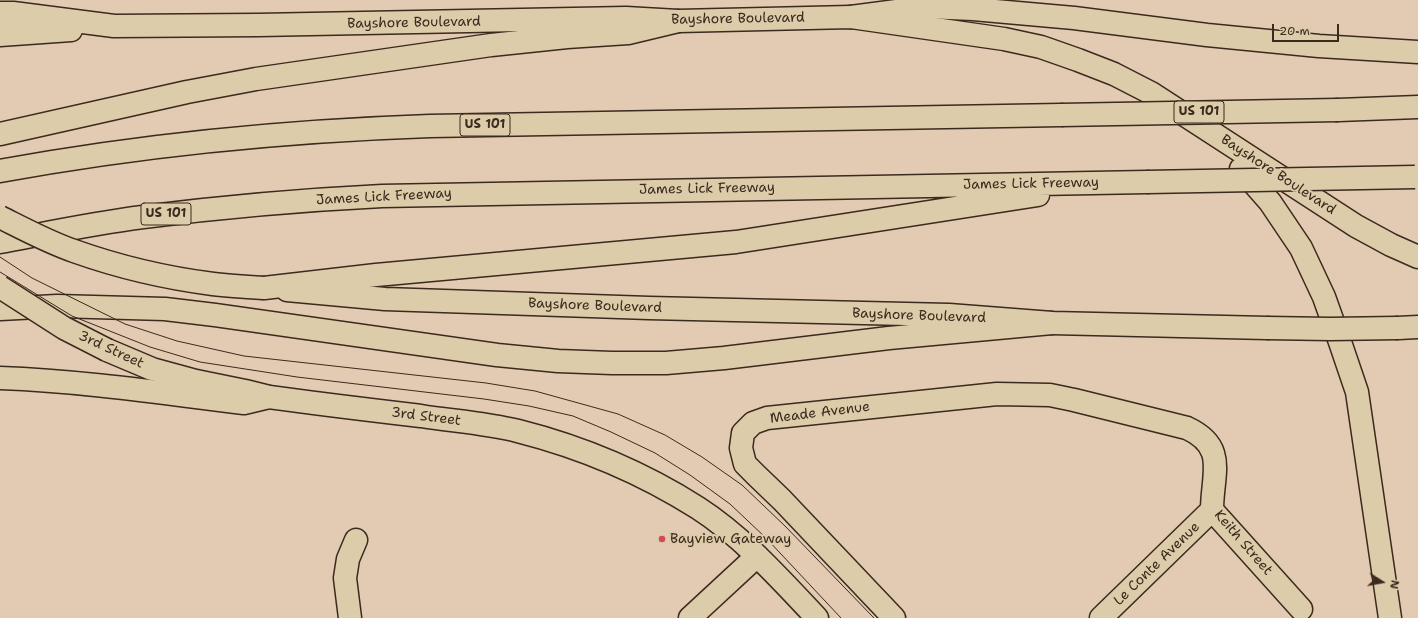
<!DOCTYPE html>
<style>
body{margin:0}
#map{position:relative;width:1418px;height:618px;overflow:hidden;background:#e3cab2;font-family:"Shantell Sans",sans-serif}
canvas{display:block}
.north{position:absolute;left:1362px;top:562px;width:40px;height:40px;-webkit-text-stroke:3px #ddcca9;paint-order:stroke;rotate:101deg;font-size:11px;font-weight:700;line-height:16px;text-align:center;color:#3b2a1e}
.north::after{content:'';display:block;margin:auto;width:14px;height:18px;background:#3b2a1e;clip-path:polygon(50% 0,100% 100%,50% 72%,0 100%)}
.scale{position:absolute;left:1272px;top:24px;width:67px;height:18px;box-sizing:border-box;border:2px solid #3b2a1e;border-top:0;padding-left:5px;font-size:12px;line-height:14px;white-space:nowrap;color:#3b2a1e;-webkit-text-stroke:3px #ddcca9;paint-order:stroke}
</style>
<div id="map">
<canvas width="1418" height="618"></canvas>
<div class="north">N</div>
<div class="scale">20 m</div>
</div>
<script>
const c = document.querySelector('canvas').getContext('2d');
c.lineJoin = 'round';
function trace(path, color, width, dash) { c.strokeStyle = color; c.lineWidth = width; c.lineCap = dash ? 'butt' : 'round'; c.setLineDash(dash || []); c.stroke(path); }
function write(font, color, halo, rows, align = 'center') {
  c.font = font + ' "Shantell Sans",sans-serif'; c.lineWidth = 4; c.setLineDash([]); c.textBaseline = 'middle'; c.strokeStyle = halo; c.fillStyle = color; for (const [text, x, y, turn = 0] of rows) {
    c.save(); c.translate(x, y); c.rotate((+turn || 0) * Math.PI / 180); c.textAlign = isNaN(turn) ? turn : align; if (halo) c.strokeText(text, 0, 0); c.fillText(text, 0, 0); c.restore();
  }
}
const minor = new Path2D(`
 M350,618L345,578L348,559L356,540
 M690,618L757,556
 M894,618L782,500L756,475L745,464L741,448L743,433L753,423L767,418L997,394L1050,395L1074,400L1187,428C1228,447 1212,474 1212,510L1301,609
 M1101,618L1212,510`);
const primary = new Path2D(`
 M0,13H13L114,26L258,25L626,18L678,21L851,17L1004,39L1041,47L1078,60L1114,74L1151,93L1356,226L1391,245L1418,257
 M0,35L71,30
 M1241,169L1270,202L1301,248L1324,297L1340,342L1357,392L1390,618
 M287,290L385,299L649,308L949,315L1052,323L1267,328
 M1398,328L1418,327
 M107,350L152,369L196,381L245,391L269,397C319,404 370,410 421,416C453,421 486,423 518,431C581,447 643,473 698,508C743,537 780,579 817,618`);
const motorway = new Path2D(`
 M851,17L926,7L973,9L1074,18L1207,35L1319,46L1418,52
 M1338,110L1418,107
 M0,134L187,92L256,79L491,45L567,37L628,33L678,21
 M0,171C142,145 285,131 430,126L1061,115
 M0,242C48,233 95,223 143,217C222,207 302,200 382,196L1147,182
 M264,288L376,275L736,242L1038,195
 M0,309L57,306L165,309L215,315L497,355L558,361L612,363H666L724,358L889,338L1052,323
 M0,378C82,381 163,393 244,403L269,397`);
const tram = new Path2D(`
 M0,257L32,278L125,324L177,341L244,356L486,383L535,391L618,414L665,435L702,457L742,485L785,526L874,618
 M0,272L72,316L150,347L200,362L297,377L484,399L529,406L573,416L611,432L655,453L690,475L730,504L766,538L841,618`);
const primaryBridge = new Path2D(`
 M0,217C24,229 48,242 74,251C119,267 166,278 213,284C230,286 247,287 264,288
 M0,287L64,328L107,350
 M1267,328L1330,329L1398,328`);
const motorwayBridge = new Path2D(`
 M1061,115L1338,110
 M1147,182L1415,177`);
const markers = [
 [662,539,4,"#d1495b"]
];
const shields = [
 [1199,112,50],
 [485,125,50],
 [166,214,50]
];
const shieldNames = [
 ["US 101",1199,112],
 ["US 101",485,125],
 ["US 101",166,214]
];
const streetNames = [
 ["Bayshore Boulevard",738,19,-1],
 ["Bayshore Boulevard",414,23,-1],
 ["Bayshore Boulevard",1278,175,33],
 ["James Lick Freeway",1031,184,-1],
 ["James Lick Freeway",707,189,-1],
 ["James Lick Freeway",384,197,-3],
 ["Bayshore Boulevard",595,306,2],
 ["Bayshore Boulevard",919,316,2],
 ["3rd Street",111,350,25],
 ["Meade Avenue",820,413,-7],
 ["3rd Street",426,417,7],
 ["Keith Street",1243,543,49],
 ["Le Conte Avenue",1157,564,-44]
];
const poiNames = [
 ["Bayview Gateway",670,539]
];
trace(minor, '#3b2a1e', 25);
trace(primary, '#3b2a1e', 25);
trace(motorway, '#3b2a1e', 25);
trace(minor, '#ddcca9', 22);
trace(primary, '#ddcca9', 22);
trace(motorway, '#ddcca9', 22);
trace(tram, '#3b2a1e', 1);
trace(primaryBridge, '#3b2a1e', 25, []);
trace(motorwayBridge, '#3b2a1e', 25, []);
trace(primaryBridge, '#ddcca9', 22);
trace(motorwayBridge, '#ddcca9', 22);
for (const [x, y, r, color] of markers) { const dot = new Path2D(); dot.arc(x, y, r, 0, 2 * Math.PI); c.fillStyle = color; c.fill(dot); trace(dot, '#ddcca9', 1.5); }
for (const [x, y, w] of shields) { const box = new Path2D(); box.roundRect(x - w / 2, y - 11, w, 22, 3); c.fillStyle = '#ddcca9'; c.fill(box); trace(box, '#3b2a1e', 1); }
write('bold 13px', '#3b2a1e', null, shieldNames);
write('14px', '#3b2a1e', '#ddcca9', streetNames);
write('14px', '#3b2a1e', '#ddcca9', poiNames, 'left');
</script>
